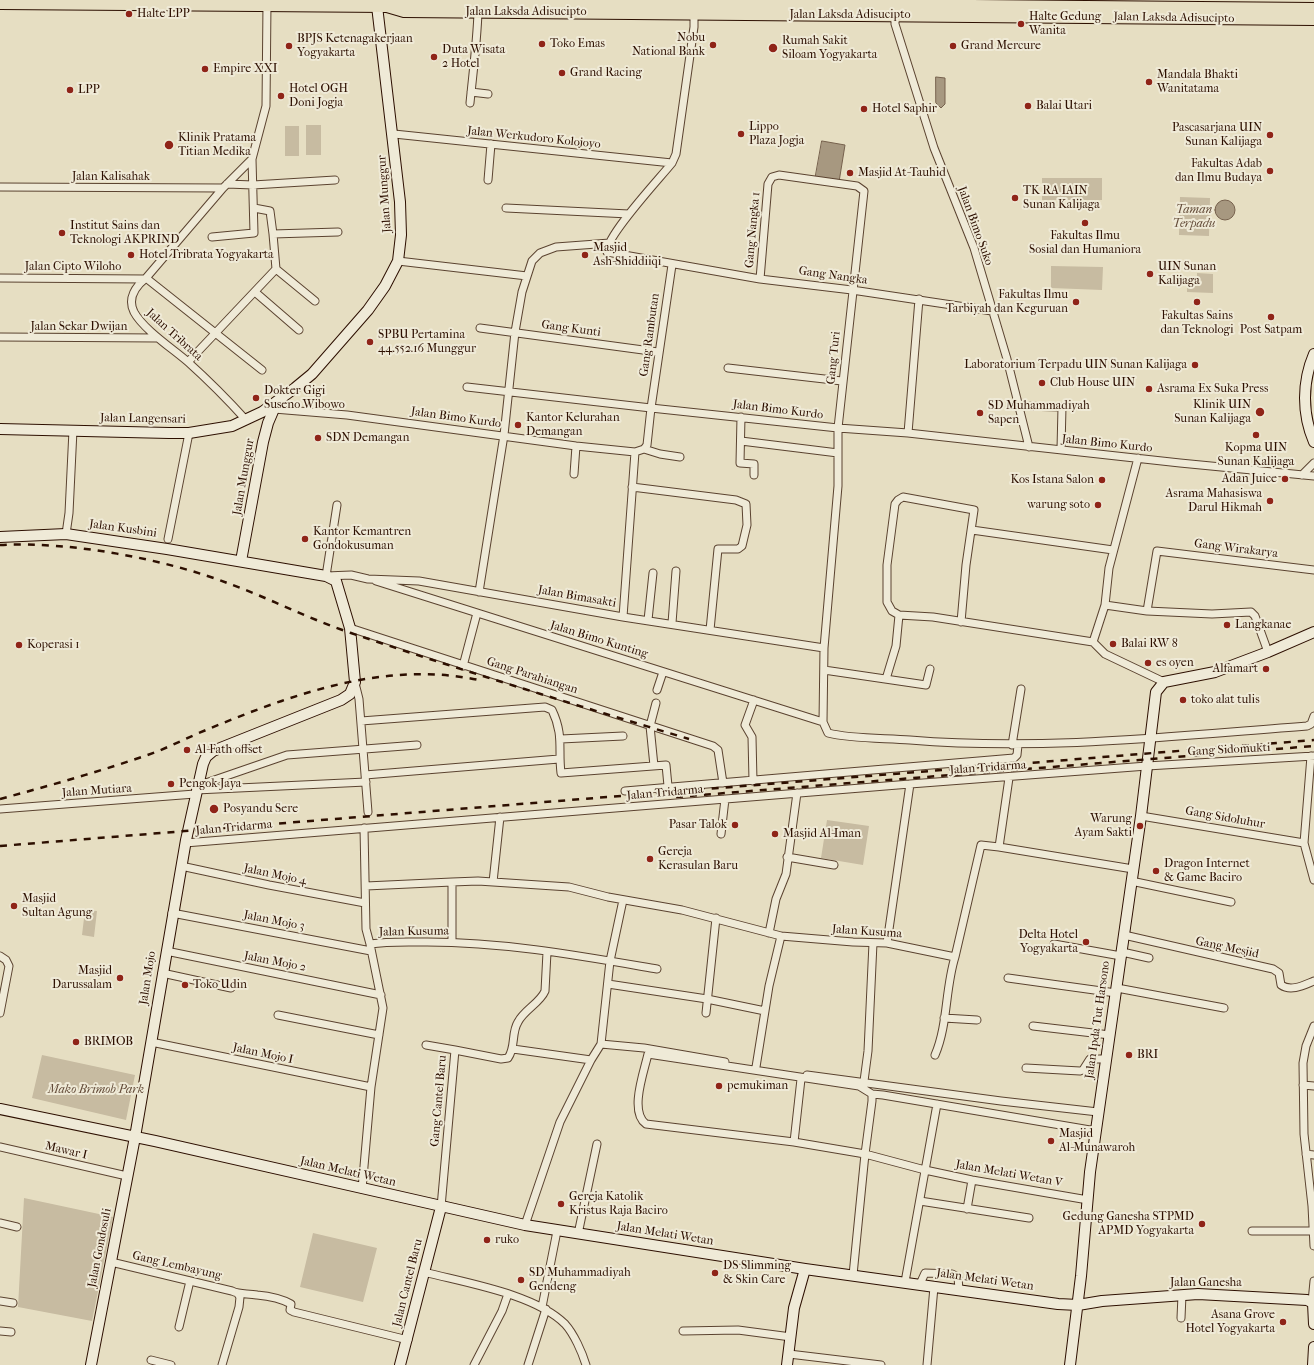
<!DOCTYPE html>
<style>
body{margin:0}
canvas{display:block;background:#e6dec2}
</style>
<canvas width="1314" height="1365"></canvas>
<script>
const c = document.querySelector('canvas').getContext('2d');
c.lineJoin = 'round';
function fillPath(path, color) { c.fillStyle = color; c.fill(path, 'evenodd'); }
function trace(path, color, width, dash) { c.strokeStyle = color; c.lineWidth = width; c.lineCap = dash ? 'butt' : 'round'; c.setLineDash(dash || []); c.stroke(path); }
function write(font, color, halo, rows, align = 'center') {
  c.font = font + ' "IM FELL French Canon",serif'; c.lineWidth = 4; c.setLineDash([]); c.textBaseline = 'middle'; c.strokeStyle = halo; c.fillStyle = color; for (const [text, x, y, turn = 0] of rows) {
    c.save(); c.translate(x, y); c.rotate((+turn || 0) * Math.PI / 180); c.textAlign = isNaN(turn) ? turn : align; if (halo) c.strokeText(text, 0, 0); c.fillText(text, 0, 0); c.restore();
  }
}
const green = new Path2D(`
 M306,125H321V155H306Z
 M285,126H299V156H285Z
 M1102,178V200H1042V178Z
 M1180,197L1210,198L1209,236L1179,235Z
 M1051,266L1103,267L1102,290L1051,288Z
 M1197,273L1213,274V293L1187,292V285H1197Z
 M827,820L869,826L863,865L821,858Z
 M85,910L97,911L94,937L82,935Z
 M42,1055L135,1075L126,1120L32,1098Z
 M24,1198L113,1217L92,1321L18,1307Z
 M313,1233L377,1248L363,1302L300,1287Z`);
const water = new Path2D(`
 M936,77L945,78V104L941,108L936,103Z
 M822,141L845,145L839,182L815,180Z
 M1215 210a10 10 0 1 1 20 0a10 10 0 1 1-20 0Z`);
const street = new Path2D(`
 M694,13V27L676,154L672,163C660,178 605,237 607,252L760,279L852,290L992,311
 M895,15V24L934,148L974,248L1007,359L1029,447
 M471,92L488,94
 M470,103C473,72 477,42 478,12
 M394,134L672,163
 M488,180L491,144
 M227,184L253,185L335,180
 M0,187L223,188
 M254,208L270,211L273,234L338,232
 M506,208L629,214
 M212,237L254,233L252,159
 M398,261L527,276
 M276,269L315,301
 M0,278L145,279
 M146,278L262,370
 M760,279L768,184L772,177L779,175L857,186L864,191L838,428V486L824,648L823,722L828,733C851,739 886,738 910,740C1042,751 1175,736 1307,726L1311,724L1314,716
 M255,292L299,330
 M480,328L658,352
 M0,337L158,338
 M188,362L276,269L273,234
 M728,368L842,381
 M467,387L651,408L672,265
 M1019,406L1062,407L1061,449
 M274,409L347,415L576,446L635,452L644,449L647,445L651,408L838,428L908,433L1180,463L1314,476
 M741,417L740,463L754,464V475
 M246,420C228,400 208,380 188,362C173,349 143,329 134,312C127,298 136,286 146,278L223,188L252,159L266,106L267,3
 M908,433L919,299
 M741,441L838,453
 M644,449L660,454L680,457
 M574,474L576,446
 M1302,475L1314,463
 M632,487L736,500L746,504L747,525L742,546L738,549H718L710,630
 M337,505L326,576L351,575L368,579L419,581L623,617L824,648
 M972,530L1113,550
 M66,534L69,513L73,430
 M168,539L189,433
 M376,581L823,722
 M479,592L504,435L515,332L522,292L532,261L540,253L556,247L610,243
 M1105,605L1147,611L1212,614L1251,612L1255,616L1268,652
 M1147,611L1157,551L1314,570
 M623,617L635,452
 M648,620L653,573
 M961,622L966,565L974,510L903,497L898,500L895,504L887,565V602L892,611L899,615L933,617L1093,642L1105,654L1164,682
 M672,623L676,571
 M350,628L713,746L718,750L723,783
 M1093,642L1105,605L1109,568L1138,458
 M463,666L477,613
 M824,670L926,685L930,669
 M886,679L896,646L899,615
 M355,683L359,699L368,812
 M657,690L663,672
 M361,721L545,707L552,710C564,735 558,749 561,773L666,765L668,786
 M561,739L623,736
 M1012,745L1021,689
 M1311,756L1304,843L1314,880
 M654,766L650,726L656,703
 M365,775L559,759
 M753,781L752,737L745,725L754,700
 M197,786L287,755L417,745
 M196,790L366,782
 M625,791L1014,758L1017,755L1018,745
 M0,809L195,794
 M1141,816L1304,843
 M364,828L366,929L370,944
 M721,834L725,799
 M185,843L910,784L1147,766L1314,756
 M999,847L1009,778
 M787,857L834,865
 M181,866L269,885L365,903
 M1131,881L1231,902
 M493,882L500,817
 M366,886L452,882
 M172,913L371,951
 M769,933L776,899L786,874L797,793
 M1124,935L1273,969L1279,973L1281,985C1291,992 1304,985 1314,981
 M452,942V882L478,881L569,887L608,897L682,910L781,936L853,942L887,943L955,957L981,845L999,847L1133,869
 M887,943L910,784
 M1054,944L1121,956
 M166,951L381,995
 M1122,952L1149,958
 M0,956L6,960L9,966L0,1013
 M162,973L231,988
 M1008,978L1116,993
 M608,984L707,999L765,1011
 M1117,988L1224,1008
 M706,1013L716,918
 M278,1015L379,1035
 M944,1018L977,1020
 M1033,1026L1110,1035
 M1314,1026L1306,1046L1303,1063L1304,1134L1312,1206L1314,1246
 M151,1042L371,1087
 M601,1044L644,1048L725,1062
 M426,1045L455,1050
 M513,1049L591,1060
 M935,1055C948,1025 945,989 955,957
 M756,1067L769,986L781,936
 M1026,1068L1080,1071L1083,1070L1090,1059H1106
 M807,1075L1001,1101L1098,1112
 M864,1081L868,1051L873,943
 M1303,1085L1314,1086
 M872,1094L883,1095L1096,1131
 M794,1142L801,1079
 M0,1147L127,1176
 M1306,1154L1314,1155
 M362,1189L371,1087L383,1008L370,944C389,941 408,942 427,942C505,942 581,956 657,969
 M920,1201L1029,1218
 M441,1207L455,1050L501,1059L508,1058C516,1047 511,1033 518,1022C524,1010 540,1003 545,991L547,952
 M967,1209L972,1180
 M0,1223L17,1227
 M525,1225L560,1122L591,1060L601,1044L610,961L623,900
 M1252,1231H1312
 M578,1234L597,1144
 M111,1262L232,1291C240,1295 248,1293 257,1295C268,1296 282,1299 291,1304L290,1310L294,1312L408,1340
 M424,1272C466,1283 535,1294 565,1324C574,1334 582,1352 586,1365
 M853,1275L865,1154L872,1101V1094L859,1086L648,1054C644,1072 629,1112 646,1124L794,1142L865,1154L925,1170L972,1180L1088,1200
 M905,1282L937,1104
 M920,1284L925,1273L952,1274L958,1277L959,1290
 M0,1301L13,1303
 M1312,1302L1314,1281
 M542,1307L557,1231
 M1181,1318L1182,1295
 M179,1327L190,1281
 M0,1331L11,1332
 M683,1331L738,1330L791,1337
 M789,1354L881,1365
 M151,1360L171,1365
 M222,1365L239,1307L240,1297L238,1294
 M474,1365L502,1311L508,1294
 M528,1365L546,1309
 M927,1365L934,1287`);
const secondary = new Path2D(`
 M1314,354C1302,382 1302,414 1314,442
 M0,429L169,433H189L232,426L262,412L295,388L312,374L368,310L385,286L398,261L401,235L400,202L377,6
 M0,537L66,534L167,549L326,576L336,581L350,628L355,682L350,694L341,700L213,751L206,757L203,764L186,840L135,1137L91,1365
 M241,561L263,442L268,423L277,402
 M0,1109L155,1141L525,1225L805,1269L1058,1304L1078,1305L1102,1301L1198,1294L1307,1300L1313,1303L1314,1324
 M400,1365L441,1207
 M787,1365L794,1308L805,1269
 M1070,1365L1081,1276L1090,1172L1141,816L1156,692L1164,682L1215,672L1268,652L1314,632
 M1313,1365L1314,1347`);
const primary = new Path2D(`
 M0,3L387,6L404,11L1314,19
 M387,6L401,1L1314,9`);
const rail = new Path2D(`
 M0,545C69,541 166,559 230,584C271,599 309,619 351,633C463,671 576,705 689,739
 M676,797L1314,746
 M0,799C52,785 105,770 156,752C173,745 189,737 206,730C293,694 388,659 483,681
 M0,846L1314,740`);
const markers = [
 [129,14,4,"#8f2418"],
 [1021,24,4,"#8f2418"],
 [542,44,4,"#8f2418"],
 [713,45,4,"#8f2418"],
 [289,46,4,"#8f2418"],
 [953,46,4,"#8f2418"],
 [773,48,5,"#8f2418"],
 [434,57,4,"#8f2418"],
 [205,69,4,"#8f2418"],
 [562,73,4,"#8f2418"],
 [1149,82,4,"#8f2418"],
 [70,90,4,"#8f2418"],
 [281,96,4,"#8f2418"],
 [1028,106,4,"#8f2418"],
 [864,109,4,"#8f2418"],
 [741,134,4,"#8f2418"],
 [1270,135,4,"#8f2418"],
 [169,145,5,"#8f2418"],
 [1270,171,4,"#8f2418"],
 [850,173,4,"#8f2418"],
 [1015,198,4,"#8f2418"],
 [1085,223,4,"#8f2418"],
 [62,233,4,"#8f2418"],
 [131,255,4,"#8f2418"],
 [585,255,4,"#8f2418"],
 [1150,274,4,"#8f2418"],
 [1076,302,4,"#8f2418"],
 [1197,302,4,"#8f2418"],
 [1271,317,4,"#8f2418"],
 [370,342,4,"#8f2418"],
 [1195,365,4,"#8f2418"],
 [1042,383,4,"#8f2418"],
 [1149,389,4,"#8f2418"],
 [256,398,4,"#8f2418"],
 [1260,412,5,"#8f2418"],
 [980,413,4,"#8f2418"],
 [518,425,4,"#8f2418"],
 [1256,435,4,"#8f2418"],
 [318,438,4,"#8f2418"],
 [1285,479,4,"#8f2418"],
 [1102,480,4,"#8f2418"],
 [1270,501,4,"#8f2418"],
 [1098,505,4,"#8f2418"],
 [305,539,4,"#8f2418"],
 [1227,625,4,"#8f2418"],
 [1113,644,4,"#8f2418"],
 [19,645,4,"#8f2418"],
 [1148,663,4,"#8f2418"],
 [1266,669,4,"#8f2418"],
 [1183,700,4,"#8f2418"],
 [187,750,4,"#8f2418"],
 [171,784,4,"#8f2418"],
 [214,809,5,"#8f2418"],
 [735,825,4,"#8f2418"],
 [1140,826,4,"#8f2418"],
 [775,834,4,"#8f2418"],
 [650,859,4,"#8f2418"],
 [1156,871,4,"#8f2418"],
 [14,906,4,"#8f2418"],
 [1086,942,4,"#8f2418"],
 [120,978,4,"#8f2418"],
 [185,985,4,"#8f2418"],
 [76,1042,4,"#8f2418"],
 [1129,1055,4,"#8f2418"],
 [719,1086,4,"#8f2418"],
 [1051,1141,4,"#8f2418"],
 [561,1204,4,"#8f2418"],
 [1202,1224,4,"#8f2418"],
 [487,1240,4,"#8f2418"],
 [715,1273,4,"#8f2418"],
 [521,1280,4,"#8f2418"],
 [1283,1322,4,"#8f2418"]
];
const streetNames = [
 ["Jalan Laksda Adisucipto",526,12],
 ["Jalan Laksda Adisucipto",850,15],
 ["Jalan Laksda Adisucipto",1174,18,1],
 ["Jalan Werkudoro Kolojoyo",534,138,6],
 ["Jalan Kalisahak",111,177],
 ["Jalan Munggur",385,194,-94],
 ["Jalan Bimo Suko",975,226,70],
 ["Gang Nangka 1",753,230,-85],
 ["Jalan Cipto Wiloho",73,267],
 ["Gang Nangka",833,276,8],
 ["Jalan Sekar Dwijan",79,327],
 ["Gang Kunti",571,329,8],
 ["Jalan Tribrata",174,335,42],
 ["Gang Rambutan",650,335,-82],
 ["Gang Turi",834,358,-84],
 ["Jalan Bimo Kurdo",778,410,7],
 ["Jalan Bimo Kurdo",456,418,8],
 ["Jalan Langensari",143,419,1],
 ["Jalan Bimo Kurdo",1107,444,6],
 ["Jalan Munggur",244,477,-80],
 ["Jalan Kusbini",123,529,8],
 ["Gang Wirakarya",1236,549,7],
 ["Jalan Bimasakti",577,597,10],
 ["Jalan Bimo Kunting",599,640,17],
 ["Gang Parahiangan",532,676,18],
 ["Gang Sidomukti",1229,750,-3],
 ["Jalan Tridarma",988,768,-4],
 ["Jalan Mutiara",97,791,-4],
 ["Jalan Tridarma",665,793,-5],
 ["Gang Sidoluhur",1225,818,10],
 ["Jalan Tridarma",234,828,-5],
 ["Jalan Mojo 4",275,875,12],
 ["Jalan Mojo 3",274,921,11],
 ["Jalan Kusuma",414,932,-1],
 ["Jalan Kusuma",867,932,4],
 ["Gang Mesjid",1227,948,12],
 ["Jalan Mojo 2",275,962,11],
 ["Jalan Mojo",148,978,-81],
 ["Jalan Ipda Tut Harsono",1098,1020,-82],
 ["Jalan Mojo I",263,1054,12],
 ["Gang Cantel Baru",439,1101,-85],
 ["Mawar I",66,1151,13],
 ["Jalan Melati Wetan",348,1172,13],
 ["Jalan Melati Wetan V",1009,1174,10],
 ["Jalan Melati Wetan",665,1234,9],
 ["Jalan Gondosuli",100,1248,-79],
 ["Gang Lembayung",177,1266,13],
 ["Jalan Melati Wetan",985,1280,8],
 ["Jalan Cantel Baru",408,1283,-76],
 ["Jalan Ganesha",1206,1283]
];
const poiNames = [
 ["Halte LPP",137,14],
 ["Halte Gedung",1029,17],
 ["Wanita",1029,31],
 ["Nobu",705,38,"right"],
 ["National Bank",705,52,"right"],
 ["BPJS Ketenagakerjaan",297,39],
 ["Yogyakarta",297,53],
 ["Rumah Sakit",782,41],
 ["Siloam Yogyakarta",782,55],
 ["Toko Emas",550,44],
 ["Grand Mercure",961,46],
 ["Duta Wisata",442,50],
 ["2 Hotel",442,64],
 ["Empire XXI",213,69],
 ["Grand Racing",570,73],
 ["Mandala Bhakti",1157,75],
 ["Wanitatama",1157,89],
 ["Hotel OGH",289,89],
 ["Doni Jogja",289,103],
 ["LPP",78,90],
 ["Balai Utari",1036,106],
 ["Hotel Saphir",872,109],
 ["Lippo",749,127],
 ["Plaza Jogja",749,141],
 ["Pascasarjana UIN",1262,128,"right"],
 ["Sunan Kalijaga",1262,142,"right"],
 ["Klinik Pratama",178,138],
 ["Titian Medika",178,152],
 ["Fakultas Adab",1262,164,"right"],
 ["dan Ilmu Budaya",1262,178,"right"],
 ["Masjid At-Tauhid",858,173],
 ["TK RA IAIN",1023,191],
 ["Sunan Kalijaga",1023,205],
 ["Institut Sains dan",70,226],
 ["Teknologi AKPRIND",70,240],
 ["Fakultas Ilmu",1085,236,"center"],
 ["Sosial dan Humaniora",1085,250,"center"],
 ["Masjid",593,248],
 ["Ash-Shiddiiqi",593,262],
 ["Hotel Tribrata Yogyakarta",139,255],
 ["UIN Sunan",1158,267],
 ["Kalijaga",1158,281],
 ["Fakultas Ilmu",1068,295,"right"],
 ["Tarbiyah dan Keguruan",1068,309,"right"],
 ["Fakultas Sains",1197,316,"center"],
 ["dan Teknologi",1197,330,"center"],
 ["Post Satpam",1271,330,"center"],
 ["SPBU Pertamina",378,335],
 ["44.552.16 Munggur",378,349],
 ["Laboratorium Terpadu UIN Sunan Kalijaga",1187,365,"right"],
 ["Club House UIN",1050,383],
 ["Asrama Ex Suka Press",1157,389],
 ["Dokter Gigi",264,391],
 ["Suseno Wibowo",264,405],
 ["Klinik UIN",1251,405,"right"],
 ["Sunan Kalijaga",1251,419,"right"],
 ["SD Muhammadiyah",988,406],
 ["Sapen",988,420],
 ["Kantor Kelurahan",526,418],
 ["Demangan",526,432],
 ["SDN Demangan",326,438],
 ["Kopma UIN",1256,448,"center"],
 ["Sunan Kalijaga",1256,462,"center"],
 ["Adan Juice",1277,479,"right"],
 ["Kos Istana Salon",1094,480,"right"],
 ["Asrama Mahasiswa",1262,494,"right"],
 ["Darul Hikmah",1262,508,"right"],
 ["warung soto",1090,505,"right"],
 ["Kantor Kemantren",313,532],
 ["Gondokusuman",313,546],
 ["Langkanae",1235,625],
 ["Balai RW 8",1121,644],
 ["Koperasi 1",27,645],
 ["es oyen",1156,663],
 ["Alfamart",1258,669,"right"],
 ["toko alat tulis",1191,700],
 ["Al-Fath offset",195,750],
 ["Pengok Jaya",179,784],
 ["Posyandu Sere",223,809],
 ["Warung",1132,819,"right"],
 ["Ayam Sakti",1132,833,"right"],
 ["Pasar Talok",727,825,"right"],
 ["Masjid Al-Iman",783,834],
 ["Gereja",658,852],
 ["Kerasulan Baru",658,866],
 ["Dragon Internet",1164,864],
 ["& Game Baciro",1164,878],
 ["Masjid",22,899],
 ["Sultan Agung",22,913],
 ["Delta Hotel",1078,935,"right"],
 ["Yogyakarta",1078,949,"right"],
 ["Masjid",112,971,"right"],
 ["Darussalam",112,985,"right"],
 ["Toko Udin",193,985],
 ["BRIMOB",84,1042],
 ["BRI",1137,1055],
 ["pemukiman",727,1086],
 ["Masjid",1059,1134],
 ["Al-Munawaroh",1059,1148],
 ["Gereja Katolik",569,1197],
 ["Kristus Raja Baciro",569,1211],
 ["Gedung Ganesha STPMD",1194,1217,"right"],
 ["APMD Yogyakarta",1194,1231,"right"],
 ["ruko",495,1240],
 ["DS Slimming",723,1266],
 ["& Skin Care",723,1280],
 ["SD Muhammadiyah",529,1273],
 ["Gendeng",529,1287],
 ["Asana Grove",1275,1315,"right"],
 ["Hotel Yogyakarta",1275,1329,"right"]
];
const parkNames = [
 ["Taman",1194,210],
 ["Terpadu",1194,224],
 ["Mako Brimob Park",96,1090]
];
fillPath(green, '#c7bba1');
fillPath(water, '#a79880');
trace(water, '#76614d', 1);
trace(street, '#5b4330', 9);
trace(secondary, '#2d0f00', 12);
trace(primary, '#2d0f00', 14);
trace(street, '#efead7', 7);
trace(secondary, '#efead7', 10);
trace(primary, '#e6dec2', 12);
trace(rail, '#2d0f00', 2.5, [7, 7]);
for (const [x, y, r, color] of markers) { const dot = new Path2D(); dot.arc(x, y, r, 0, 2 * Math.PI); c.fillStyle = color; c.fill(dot); trace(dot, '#efead7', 1.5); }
write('12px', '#2d0f00', '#efead7', streetNames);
write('12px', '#2d0f00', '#efead7', poiNames, 'left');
write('italic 12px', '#634b38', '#efead7', parkNames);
</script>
